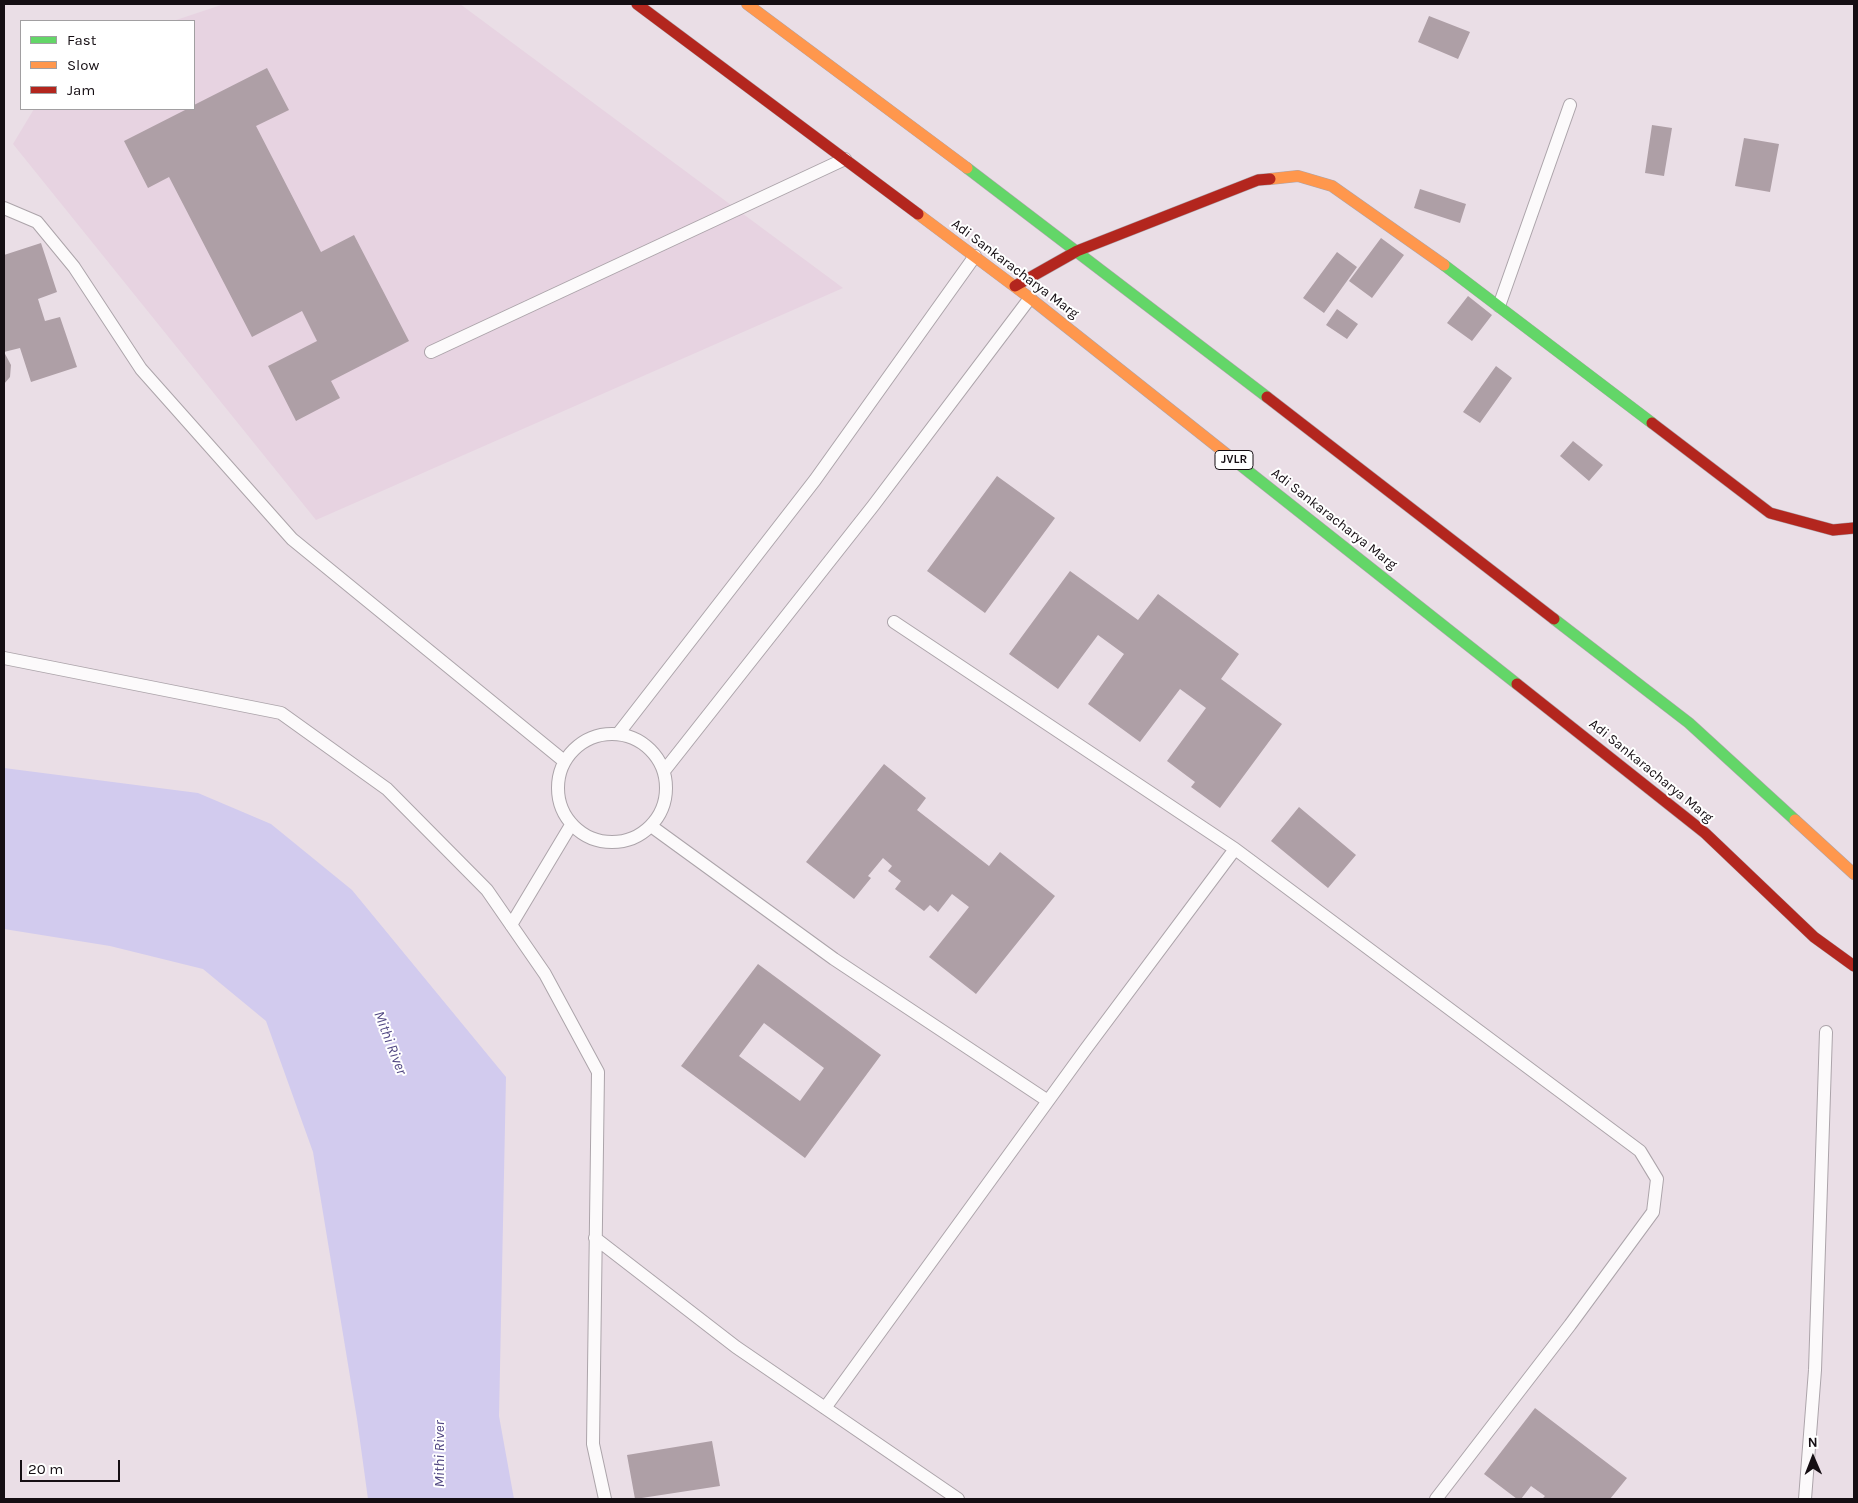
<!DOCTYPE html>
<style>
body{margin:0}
#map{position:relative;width:1858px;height:1503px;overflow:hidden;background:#eadee6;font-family:Karla,sans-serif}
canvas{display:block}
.frame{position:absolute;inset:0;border:5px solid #150e13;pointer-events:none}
.legend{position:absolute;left:20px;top:20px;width:175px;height:90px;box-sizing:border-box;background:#fff;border:1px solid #a19fa1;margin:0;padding:6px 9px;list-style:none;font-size:15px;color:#150e13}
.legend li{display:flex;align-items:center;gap:10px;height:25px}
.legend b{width:25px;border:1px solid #a19fa1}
.north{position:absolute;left:1788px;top:1433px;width:50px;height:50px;-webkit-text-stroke:4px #fff;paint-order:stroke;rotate:359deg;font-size:14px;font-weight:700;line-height:20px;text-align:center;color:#150e13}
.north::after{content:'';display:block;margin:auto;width:18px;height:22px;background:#150e13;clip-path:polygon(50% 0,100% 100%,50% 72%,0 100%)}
.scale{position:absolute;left:20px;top:1460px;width:100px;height:22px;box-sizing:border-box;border:2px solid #150e13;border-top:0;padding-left:6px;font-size:15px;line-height:18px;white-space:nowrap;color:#150e13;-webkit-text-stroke:4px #fff;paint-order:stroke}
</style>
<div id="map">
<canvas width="1858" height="1503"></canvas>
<div class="frame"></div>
<ul class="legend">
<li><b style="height:6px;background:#63d668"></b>Fast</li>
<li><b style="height:6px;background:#ff974d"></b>Slow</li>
<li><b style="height:6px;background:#b3261e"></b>Jam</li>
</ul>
<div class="north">N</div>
<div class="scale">20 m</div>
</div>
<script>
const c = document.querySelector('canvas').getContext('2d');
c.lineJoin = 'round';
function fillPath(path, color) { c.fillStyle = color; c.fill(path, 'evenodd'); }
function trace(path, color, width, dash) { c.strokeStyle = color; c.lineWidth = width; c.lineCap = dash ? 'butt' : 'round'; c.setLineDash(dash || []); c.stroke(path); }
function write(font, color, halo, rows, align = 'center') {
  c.font = font + ' Karla,sans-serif'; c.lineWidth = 4; c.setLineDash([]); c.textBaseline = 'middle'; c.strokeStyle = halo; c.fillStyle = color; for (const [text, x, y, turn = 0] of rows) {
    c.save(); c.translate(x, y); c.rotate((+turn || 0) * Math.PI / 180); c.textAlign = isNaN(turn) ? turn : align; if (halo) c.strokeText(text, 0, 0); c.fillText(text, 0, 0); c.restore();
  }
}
const built = new Path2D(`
 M224,4H460L843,288L316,520L13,144L34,109H194V21H173Z`);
const water = new Path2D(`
 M4,768L198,793L271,824L352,890L506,1077L499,1416L514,1499H368L357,1419L313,1152L266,1021L203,969L110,946L4,929Z`);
const building = new Path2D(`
 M1429,16L1470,32L1458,59L1418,42Z
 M267,68L289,110L256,126L321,252L354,235L409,341L331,381L340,398L296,421L268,366L317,341L302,311L252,337L169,177L148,188L124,141L187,109H194V105Z
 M1652,125L1672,128L1664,176L1645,173Z
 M1744,138L1779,144L1770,192L1735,186Z
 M1420,189L1466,204L1460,223L1414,208Z
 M1381,238L1404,255L1372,298L1349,281Z
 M41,243L57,292L38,299L45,321L60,317L77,367L31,382L20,348L4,352L11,365L10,377L4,384V255Z
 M1337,252L1357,267L1324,313L1303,298Z
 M1468,296L1492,315L1472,341L1447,323Z
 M1337,309L1358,324L1347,339L1326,325Z
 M1496,366L1512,378L1480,423L1463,412Z
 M1573,441L1603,465L1589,481L1560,456Z
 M997,476L1055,518L985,613L927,571Z
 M1070,571L1138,620L1158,594L1239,654L1221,679L1282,724L1220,808L1191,787L1195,782L1167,761L1206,708L1180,689L1140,742L1088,704L1124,654L1098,635L1058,689L1009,654Z
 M884,764L926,798L917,810L989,866L1000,852L1055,896L976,994L929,957L969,907L952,894L938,912L930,905L924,911L895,889L901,881L888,871L892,866L883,858L868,876L871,878L854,899L806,862Z
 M1299,807L1356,855L1328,888L1271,841Z
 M758,964L881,1055L805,1158L681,1066ZM764,1023L824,1068L800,1101L739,1056Z
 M1535,1408L1627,1478L1610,1499H1542L1545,1496L1531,1486L1521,1499H1517L1484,1474Z
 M712,1441L720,1486L635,1499L627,1455Z`);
const lane = new Path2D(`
 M4,208L37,222L74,267L141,369L292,539L564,761
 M1499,306L1570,105
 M431,352L845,159
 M894,622L1235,849L1640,1151L1657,1179L1653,1212L1570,1325L1436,1499
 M4,658L281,713L387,789L487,890L545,974L598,1072L593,1444L605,1499
 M558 788a54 54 0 1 1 108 0a54 54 0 1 1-108 0Z
 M618,734L815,480L975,256
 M664,771L873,506L1030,298
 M651,826L834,959L1048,1101
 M511,925L571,825
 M595,1238L736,1347L958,1499
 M825,1408L1085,1050L1235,849
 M1805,1499L1815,1370L1826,1032`);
const fast = new Path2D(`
 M967,168L1267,397
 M1444,265L1652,423
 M1239,464L1517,684
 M1554,619L1689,723L1795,820`);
const slow = new Path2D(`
 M747,4L967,168
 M1270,179L1298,176L1332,186L1444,265
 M918,214L1030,298L1239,464
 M1795,820L1854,874`);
const jam = new Path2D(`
 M637,4L918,214
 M1015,286L1077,251L1258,180L1270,179
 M1267,397L1554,619
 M1652,423L1770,513L1833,530L1854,528
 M1517,684L1705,833L1814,937L1854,966`);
const shields = [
 [1234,460,38]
];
const shieldNames = [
 ["JVLR",1234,460]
];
const streetNames = [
 ["Adi Sankaracharya Marg",1015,269,37],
 ["Adi Sankaracharya Marg",1334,519,38],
 ["Adi Sankaracharya Marg",1651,771,39]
];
const waterNames = [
 ["Mithi River",390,1043,69],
 ["Mithi River",440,1454,-90]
];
fillPath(built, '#e7d3e1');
fillPath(water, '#d2cbee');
fillPath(building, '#ae9fa6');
trace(lane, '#aca4aa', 14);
trace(fast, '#aca4aa', 12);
trace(slow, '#aca4aa', 12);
trace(jam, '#aca4aa', 12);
trace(lane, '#fcfafb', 12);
trace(fast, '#63d668', 11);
trace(slow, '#ff974d', 11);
trace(jam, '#b3261e', 11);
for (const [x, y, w] of shields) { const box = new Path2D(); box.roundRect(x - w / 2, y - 9.5, w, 19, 4); c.fillStyle = '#fff'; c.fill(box); trace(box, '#150e13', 1); }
write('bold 12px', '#150e13', null, shieldNames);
write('14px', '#150e13', '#fff', streetNames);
write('italic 15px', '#524883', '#fff', waterNames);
</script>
